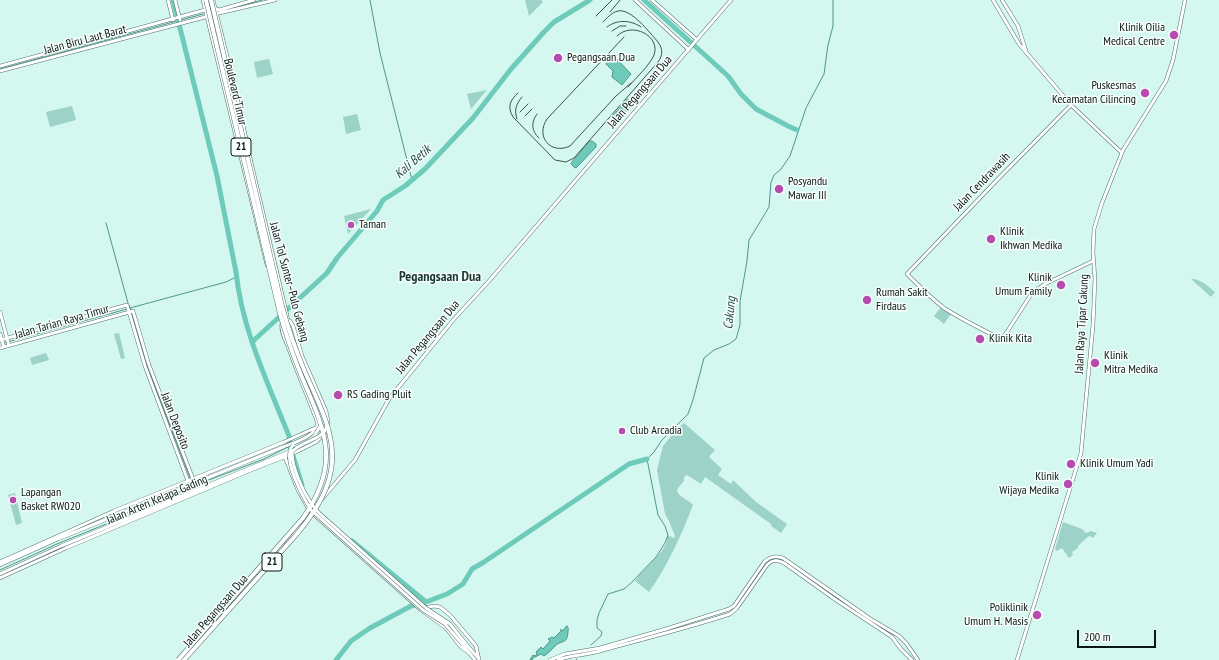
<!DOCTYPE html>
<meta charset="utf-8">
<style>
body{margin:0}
#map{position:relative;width:1219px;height:660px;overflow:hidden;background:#d4f8f0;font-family:"PT Sans Narrow",sans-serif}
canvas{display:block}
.scale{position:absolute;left:1077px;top:630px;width:79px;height:18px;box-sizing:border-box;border:2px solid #0a1714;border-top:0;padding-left:5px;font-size:12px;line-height:14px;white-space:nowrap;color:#0a1714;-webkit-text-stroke:3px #f7fefc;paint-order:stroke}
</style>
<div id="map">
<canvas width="1219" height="660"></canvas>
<div class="scale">200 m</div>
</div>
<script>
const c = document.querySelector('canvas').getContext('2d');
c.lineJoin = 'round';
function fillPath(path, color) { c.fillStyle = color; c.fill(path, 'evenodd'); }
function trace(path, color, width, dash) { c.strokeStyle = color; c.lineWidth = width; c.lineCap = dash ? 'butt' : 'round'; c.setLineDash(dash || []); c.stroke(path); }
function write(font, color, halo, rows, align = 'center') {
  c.font = font + ' "PT Sans Narrow",sans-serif'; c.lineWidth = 3; c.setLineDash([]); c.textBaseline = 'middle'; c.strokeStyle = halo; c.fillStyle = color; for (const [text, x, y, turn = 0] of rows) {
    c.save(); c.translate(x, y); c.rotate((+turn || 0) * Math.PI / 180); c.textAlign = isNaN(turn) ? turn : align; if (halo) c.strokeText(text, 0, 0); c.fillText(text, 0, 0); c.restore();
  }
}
const green = new Path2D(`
 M525,0H541L543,2L529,16Z
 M269,59L273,74L257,78L254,62Z
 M487,90L471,109L467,94Z
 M72,106L76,120L50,127L46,112Z
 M357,114L361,130L346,134L343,117Z
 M371,209L348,234L344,216Z
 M1191,279C1200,278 1209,287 1215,292L1211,297Z
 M941,307L951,314L944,324L934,316Z
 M119,333L125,358L121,359L114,334Z
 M46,353L49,360L32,365L30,358Z
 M684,423L715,450L709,457L722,469L718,475L731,484L733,480L756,502L787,524L781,533L771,526V524L705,477L701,484L687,475L684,477V481L678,488L677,491C681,499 688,499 693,505C681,536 668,565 649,592L635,581C643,569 660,556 666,544C667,542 667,538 667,535L674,538L675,536L669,521L665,514L657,470L663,446L677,429Z
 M15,493L22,523L16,525L8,495Z
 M1063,522L1082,529L1086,533L1091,531L1097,533L1093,538L1090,536C1085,538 1083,542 1078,546V548L1072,552L1073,555L1069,558L1062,548L1057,551L1055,549Z`);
const water = new Path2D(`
 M613,58H616L631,74L622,85L612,77L613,71L606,64Z
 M628,99L633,103L632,104L620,119L618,120L614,115Z
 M590,141H592L596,144V147L577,167L575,168L571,164L572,162Z
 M567,626C570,632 568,627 568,632C567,644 563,640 556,645C552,649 549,653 544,656L541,654L533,658L532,660H530L533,655L535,656L537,654L536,652L541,647L543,649L550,641L548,639L552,637L554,638L561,631V629L562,631Z`);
const stream = new Path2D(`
 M370,0L380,53L412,180
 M247,4L262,0
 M0,69L203,14
 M106,223L128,303
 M129,305L131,310
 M130,308L226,282L236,277
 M131,313L144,356
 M4,343L127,309
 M146,363L193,486
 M0,570L57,544L148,507L193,486L264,459L290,446
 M591,645L601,636L602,632L597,628V620L599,613L608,594L624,589L631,583L656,557L665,543L668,535L665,526L658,515L647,459L654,452L662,440L688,414L693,400L704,358L714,350L729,344L736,339L740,325V301L747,261L749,240L766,212L769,207L771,182L774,175L781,169L790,156L806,108L824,74L828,45L833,26V0
 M576,660L577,659`);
const river = new Path2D(`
 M173,0L217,176L236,272C242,330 268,383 289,436L290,446L302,485
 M644,0L728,76L741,94L756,109L788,126L797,130
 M252,342L327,273L337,258L377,211L383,200L405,186L425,169L473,118L511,69L544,32L554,22L590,0
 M352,541L426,602
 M336,660L351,641L370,628L411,606L426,602L447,594L463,584L472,569L484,562L629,464L647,459`);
const secondary = new Path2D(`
 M168,0L173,20
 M175,0L180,20
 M203,0L267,265
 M213,0L235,88L251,162L288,320
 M635,0L689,50
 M652,0L697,40
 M993,0L1019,44L1071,105L1122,153
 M1002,0L1018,26L1026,51
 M215,14L275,0
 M0,66L205,10L215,8L219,10L254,0
 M0,71L209,16
 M1071,105L998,179L907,274C919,286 931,298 944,308C961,319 979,328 997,337L1001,338L1005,335L1032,293L1045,284L1093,261
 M0,312L9,346
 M0,334L4,347
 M0,340L127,305L145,366L188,481
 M0,348L133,311L149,365L193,479
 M285,457L298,490L308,508
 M322,499L355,460L389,399L454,319L489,281L731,0
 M311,512L421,610L446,628L461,647L469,653
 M286,544L304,522
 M0,562L114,511L284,442L315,428L324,432
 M0,565L58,539L283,447C293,443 315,437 318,424C309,399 298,375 289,349C286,341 280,331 282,323
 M0,574L61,546L291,451
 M0,578L66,548L251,470L294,453L316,442L327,431L328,422L326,411L302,356L293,326L290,321L288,320
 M424,608L434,606L440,607L450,615L476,646L479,660
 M466,644L479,659
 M463,645L475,660
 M550,660L565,654L600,648L666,629L729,609L734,606L765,561C771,556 776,556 783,558L869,618L899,636L906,643L918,660
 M558,660C571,655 586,655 600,651C643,639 687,628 730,614L737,608L767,565C773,559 777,560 784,563L836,600L892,637L901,649L912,660
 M1017,660L1081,453L1093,325L1095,279L1093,253L1094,229L1102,203L1123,150L1166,81L1173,60L1185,0`);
const tram = new Path2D(`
 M610,12L620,0
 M596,16L612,0
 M607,27C617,19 631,20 641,27
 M612,31L620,26H626
 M617,36C632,21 661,36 654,55C650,65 635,79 628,87
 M624,37L547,119C535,137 551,155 570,146L616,96L631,83
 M518,93C510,100 507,107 513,117L555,160L566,162L574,158L658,62C663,55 663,49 658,42C650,33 631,8 618,11C612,12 607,18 603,22
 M520,112L528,104
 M537,114C531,122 531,131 539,138
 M525,116L532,109
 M517,119C514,110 516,104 522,97`);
const secondaryBridge = new Path2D(`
 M327,426C323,441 301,440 292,452C292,470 307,501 319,513L426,608L450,624L466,644
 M316,433L321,425
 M293,445C281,458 303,497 311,510L423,610L445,624L463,645`);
const highwayBridge = new Path2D(`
 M178,660L303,518C342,463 325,431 301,375C293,355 286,335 280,314L206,0
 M184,660L296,535C322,504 340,473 329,432C324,411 313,391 305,372C296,351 288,328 282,306L211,0`);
const markers = [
 [1174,35,5,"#b64cad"],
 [558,58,5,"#b64cad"],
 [1145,93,5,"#b64cad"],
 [779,189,5,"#b64cad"],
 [351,225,4,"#b64cad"],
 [991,239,5,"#b64cad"],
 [1061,285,5,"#b64cad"],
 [867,300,5,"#b64cad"],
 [980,339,5,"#b64cad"],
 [1095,363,5,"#b64cad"],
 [338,395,5,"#b64cad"],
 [622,431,4,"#b64cad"],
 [1071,464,5,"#b64cad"],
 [1068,484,5,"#b64cad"],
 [13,500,4,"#b64cad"],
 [1037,615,5,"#b64cad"]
];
const shields = [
 [241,147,20],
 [272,562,20]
];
const shieldNames = [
 ["21",241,147],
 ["21",272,562]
];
const poiNames = [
 ["Klinik Oilia",1165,28,"right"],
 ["Medical Centre",1165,42,"right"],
 ["Pegangsaan Dua",567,58],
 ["Puskesmas",1136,86,"right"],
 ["Kecamatan Cilincing",1136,100,"right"],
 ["Posyandu",788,182],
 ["Mawar III",788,196],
 ["Taman",359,225],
 ["Klinik",1000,232],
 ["Ikhwan Medika",1000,246],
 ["Klinik",1052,278,"right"],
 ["Umum Family",1052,292,"right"],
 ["Rumah Sakit",876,293],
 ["Firdaus",876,307],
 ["Klinik Kita",989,339],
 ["Klinik",1104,356],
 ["Mitra Medika",1104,370],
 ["RS Gading Pluit",347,395],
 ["Club Arcadia",630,431],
 ["Klinik Umum Yadi",1080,464],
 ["Klinik",1059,477,"right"],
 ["Wijaya Medika",1059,491,"right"],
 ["Lapangan",21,493],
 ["Basket RW020",21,507],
 ["Poliklinik",1028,608,"right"],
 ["Umum H. Masis",1028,622,"right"]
];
const streetNames = [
 ["Jalan Biru Laut Barat",85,40,-15],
 ["Boulevard Timur",235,92,77],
 ["Jalan Pegangsaan Dua",640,92,-49],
 ["Jalan Cendrawasih",982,182,-46],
 ["Jalan Tol Sunter–Pulo Gebang",289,282,75],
 ["Jalan Tarian Raya Timur",62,322,-16],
 ["Jalan Raya Tipar Cakung",1082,324,-87],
 ["Jalan Pegangsaan Dua",428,337,-50],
 ["Jalan Deposito",175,421,69],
 ["Jalan Arteri Kelapa Gading",157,500,-23],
 ["Jalan Pegangsaan Dua",216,611,-49]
];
const waterNames = [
 ["Kali Betik",413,162,-41],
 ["Cakung",730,313,-84]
];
const quarterNames = [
 ["Pegangsaan Dua",440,277]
];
fillPath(green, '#9cd2c7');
fillPath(water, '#6ecbba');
trace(water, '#509588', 1);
trace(stream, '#509588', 1);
trace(river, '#6ecbba', 5);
trace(secondary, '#4f6f69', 4);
trace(secondary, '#fff', 3);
trace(tram, '#40534f', 1);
trace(secondaryBridge, '#4f6f69', 4, []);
trace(highwayBridge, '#4f6f69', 5, []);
trace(secondaryBridge, '#fff', 3);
trace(highwayBridge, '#fff', 4);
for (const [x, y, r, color] of markers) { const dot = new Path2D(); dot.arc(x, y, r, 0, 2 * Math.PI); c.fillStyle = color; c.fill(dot); trace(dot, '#f7fefc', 1.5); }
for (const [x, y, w] of shields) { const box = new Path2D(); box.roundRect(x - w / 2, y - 9, w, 18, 3); c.fillStyle = '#f7fefc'; c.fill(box); trace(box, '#0a1714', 1); }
write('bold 11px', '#0a1714', null, shieldNames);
write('12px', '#0a1714', '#f7fefc', poiNames, 'left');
write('12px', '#0a1714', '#f7fefc', streetNames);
write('italic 13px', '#234d46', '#f7fefc', waterNames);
write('bold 14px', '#183832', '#f7fefc', quarterNames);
</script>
